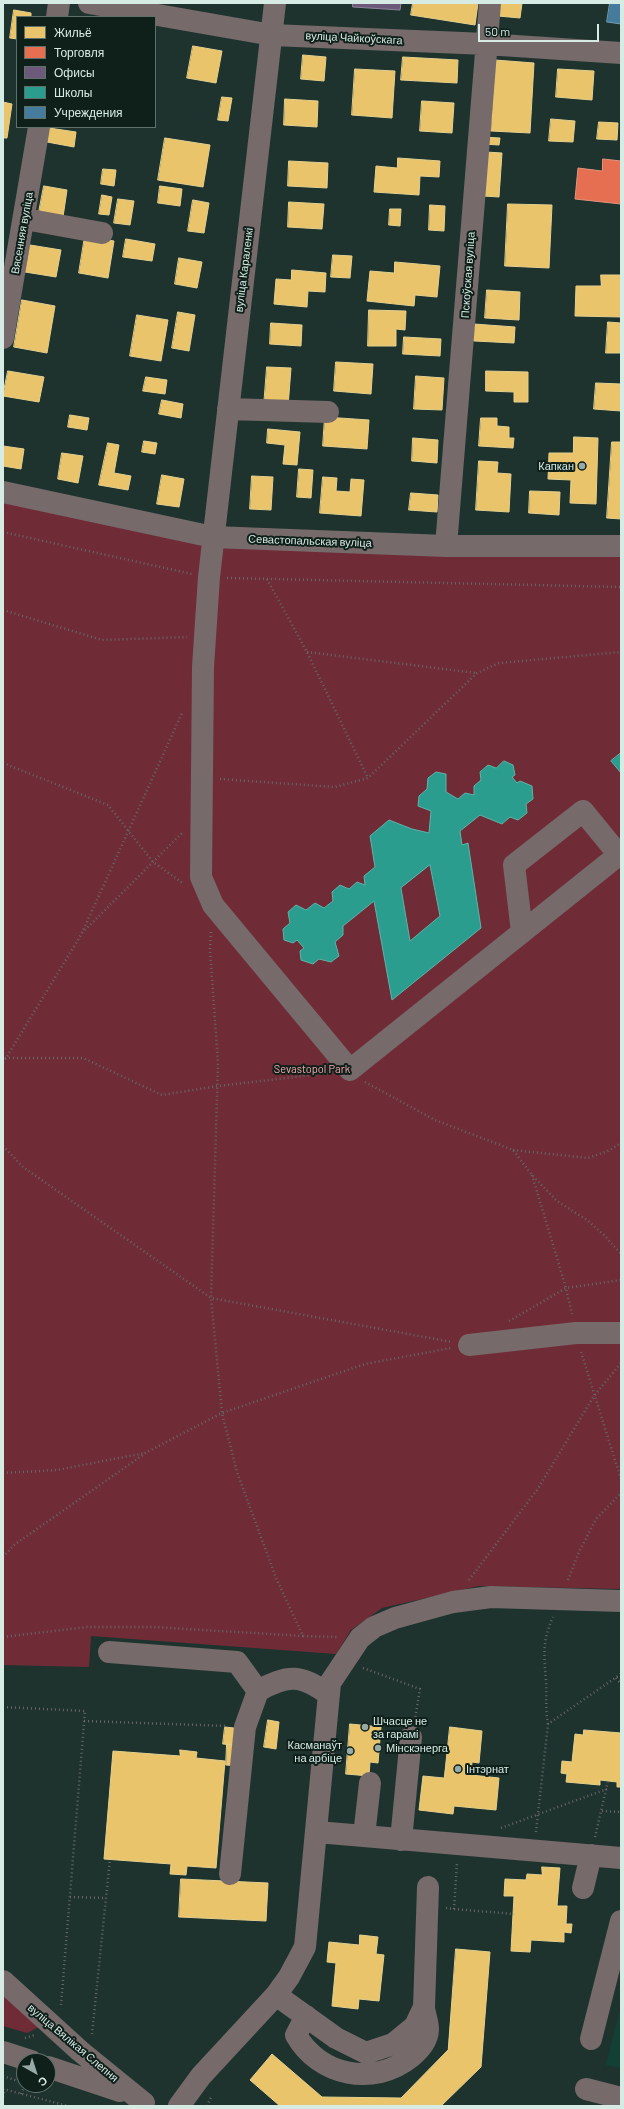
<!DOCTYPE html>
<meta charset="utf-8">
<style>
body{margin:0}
#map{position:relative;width:624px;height:2109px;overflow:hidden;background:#1e332e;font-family:Barlow,sans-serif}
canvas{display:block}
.frame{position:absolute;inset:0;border:4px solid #d7ebe5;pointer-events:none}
.legend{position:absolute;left:16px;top:16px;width:140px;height:112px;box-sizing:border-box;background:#0f1f1a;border:1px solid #5f716b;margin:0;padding:5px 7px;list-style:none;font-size:12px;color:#d7ebe5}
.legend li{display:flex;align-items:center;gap:8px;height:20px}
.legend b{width:20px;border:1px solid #5f716b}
.north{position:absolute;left:16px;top:2053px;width:40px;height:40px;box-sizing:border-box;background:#0f1f1a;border:1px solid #5f716b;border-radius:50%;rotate:141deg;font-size:11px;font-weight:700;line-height:16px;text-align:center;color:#d7ebe5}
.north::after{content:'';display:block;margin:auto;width:14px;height:18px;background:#96aba5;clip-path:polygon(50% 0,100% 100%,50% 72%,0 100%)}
.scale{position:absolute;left:478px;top:24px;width:121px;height:18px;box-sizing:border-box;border:2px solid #d7ebe5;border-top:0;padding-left:5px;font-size:12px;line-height:14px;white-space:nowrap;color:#d7ebe5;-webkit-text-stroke:3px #0f1f1a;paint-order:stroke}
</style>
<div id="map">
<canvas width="624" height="2109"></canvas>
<div class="frame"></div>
<ul class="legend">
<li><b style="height:11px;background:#e9c46a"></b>Жильё</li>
<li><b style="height:11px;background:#e76f51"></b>Торговля</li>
<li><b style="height:11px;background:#6d597a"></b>Офисы</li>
<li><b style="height:11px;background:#2a9d8f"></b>Школы</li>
<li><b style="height:11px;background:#457b9d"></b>Учреждения</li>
</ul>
<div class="north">С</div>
<div class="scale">50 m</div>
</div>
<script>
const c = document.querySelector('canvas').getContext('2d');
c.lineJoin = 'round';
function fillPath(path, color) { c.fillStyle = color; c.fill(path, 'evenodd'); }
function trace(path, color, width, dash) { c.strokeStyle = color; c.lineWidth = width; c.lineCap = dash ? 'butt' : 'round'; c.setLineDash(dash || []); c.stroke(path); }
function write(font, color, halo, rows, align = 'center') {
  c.font = font + ' Barlow,sans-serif'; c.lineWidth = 4; c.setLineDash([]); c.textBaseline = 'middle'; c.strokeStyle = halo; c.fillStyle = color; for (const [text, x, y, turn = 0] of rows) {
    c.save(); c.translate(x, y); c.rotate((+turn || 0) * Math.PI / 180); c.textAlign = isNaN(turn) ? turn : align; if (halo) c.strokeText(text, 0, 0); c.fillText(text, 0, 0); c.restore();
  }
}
const built = new Path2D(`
 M621,2006V2068L606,2065Z`);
const green = new Path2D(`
 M3,500L211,541L621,553V1589L479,1586L382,1608L351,1630L336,1654L91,1636L89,1667L3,1665Z
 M3,1994L39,2027L27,2033L3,2026Z`);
const homes = new Path2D(`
 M413,3H478L475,25L411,15Z
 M500,3H522L520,18L498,16Z
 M14,10L31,13V17H17V39L10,38Z
 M193,46L222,51L216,83L187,78Z
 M303,55L326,57L324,81L301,79Z
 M403,57L458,60L457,83L401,80Z
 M495,60L534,63L530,133L491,131Z
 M355,69L395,71L392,118L352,115Z
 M558,69L594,71L592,100L556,97Z
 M222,97L232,98L228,121L218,120Z
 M285,99L318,101L317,127L284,125Z
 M422,101L454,103L452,133L420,131Z
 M3,102L12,104L7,138H3Z
 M551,119L575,121L573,142L549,141Z
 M599,122L618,123L617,140L597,139Z
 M49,128L76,132L74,147L47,142Z
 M482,137L500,138L499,145L482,144Z
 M165,138L210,145L203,187L158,180Z
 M486,152L502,153L499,197L483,196Z
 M398,158L440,161L439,177L420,176L419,195L374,192L376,166L397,168Z
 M289,161L328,163L327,188L288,186Z
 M103,169L116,170L114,186L101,184Z
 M44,186L67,190L63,217L39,212Z
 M160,186L182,189L180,206L158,203Z
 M102,195L112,197L109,215L99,214Z
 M118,199L134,201L130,225L114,223Z
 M193,200L209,203L204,233L188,231Z
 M289,202L324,204L322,229L288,227Z
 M508,204L552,205L549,268L505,266Z
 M430,205L445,206L444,231L429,230Z
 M390,209H401L400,226L389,225Z
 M85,236L114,241L108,278L79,273Z
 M126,239L155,244L152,261L123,257Z
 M30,245L61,250L56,277L25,272Z
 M333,255L352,256L350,278L331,277Z
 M179,258L202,262L197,288L175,284Z
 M395,262L440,266L437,297L415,295L414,306L367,301L370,271L394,273Z
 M292,270L326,273L325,292L308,291L307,307L274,304L276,279L291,280Z
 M601,275H621V317L575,316L576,286H601Z
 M487,290L520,292L519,320L485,318Z
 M22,300L55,306L47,353L14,347Z
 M369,310L406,311L405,330L396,329V346H368Z
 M178,312L195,315L189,351L172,348Z
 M137,315L168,320L161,361L130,356Z
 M608,322L621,323V353H606Z
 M271,323L302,325L301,346L270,344Z
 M474,324L515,327L514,343L474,341Z
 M404,337L441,339L440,356L403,354Z
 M336,362L373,364L371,394L334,391Z
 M267,367L291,368L288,407L264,406Z
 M8,371L44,377L39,402L3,396Z
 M486,371L528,372V402H514V392L486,391Z
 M416,376L444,378L442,410L414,409Z
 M146,377L167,380L165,394L143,391Z
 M596,383L621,384V411L594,409Z
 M162,400L183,404L181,418L159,414Z
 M70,415L89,418L87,430L68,427Z
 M325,417L369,420L367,449L323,446Z
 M481,418H497V426L509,427V438H514L513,448L479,446Z
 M268,429L300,432L297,465L283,464L285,445L267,443Z
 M574,437L598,438L596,504L570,503L571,480L548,479L549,453H573Z
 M413,438L438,440L437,463L412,461Z
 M144,441L157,443L155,454L142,452Z
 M612,442H621V519L607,518Z
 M108,443L119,445L114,473L131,476L128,490L99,485Z
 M3,446L24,449L21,469L3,466Z
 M62,453L83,456L78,483L58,479Z
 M479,461L498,462L497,473L511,474L509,512L476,510Z
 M299,469L313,470L311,498L297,497Z
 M162,475L184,479L179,507L157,504Z
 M252,476L273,477L271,510L250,509Z
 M323,477L337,478L336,491L350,492L351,479L364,480L361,516L320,513Z
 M530,491L560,492L559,515L529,513Z
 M411,493L438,495L437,512L409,510Z
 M268,1720L279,1722L276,1749L264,1747Z
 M350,1724L381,1727L378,1763L370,1762L369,1776L346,1774Z
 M225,1727L243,1729L241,1746L223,1744Z
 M450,1727L482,1731L479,1763L472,1762L471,1775L499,1778L496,1810L454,1806L453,1814L419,1810L423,1776L444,1778Z
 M584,1730L621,1733V1787H617V1782L600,1780V1785L566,1782L567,1774L561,1773L562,1761L572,1762L575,1734L583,1735Z
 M227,1744L241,1746L239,1766L226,1765Z
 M180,1750L197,1752L196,1758L225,1761L216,1868L187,1866L186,1875L170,1874L171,1864L104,1859L113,1751L180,1756Z
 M542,1867L560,1868L557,1906H567L566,1924H572L571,1933L564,1932V1942L531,1940L530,1952L511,1951L514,1896H504L505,1879L526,1880L527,1874L542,1875Z
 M181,1879L268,1883L266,1921L179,1917Z
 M360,1935L378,1937L376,1954L384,1955L379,2001L359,1999L358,2009L332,2006L336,1963L327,1962L329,1942L359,1945Z
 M456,1949L490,1952L481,2067L441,2106H280L250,2080L272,2054L322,2097L401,2098L448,2050Z`);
const shops = new Path2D(`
 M603,159L621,161V204L575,199L578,168L602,171Z`);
const offices = new Path2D(`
 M353,3H401L400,10L353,7Z`);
const schools = new Path2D(`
 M621,753V773L611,761Z
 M504,761L513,765L515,775L512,777L517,783L520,781L532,786L533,799L526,804L527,813L518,820L510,817L502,824L480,815L460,831L462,845L468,843L481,928L392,1000L374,901L343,926V935L335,942L339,956L331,962L319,959L313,964L301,960L300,951L304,948L297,940L293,943L284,940L283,929L290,923L288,912L296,905L306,910L315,903L324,908L333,901L332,892L340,885L349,889L357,882L365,885L364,876L375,867L370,836L389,820L412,829L429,833L431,811L418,806L419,796L427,789L428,778L436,772L446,774V792L458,799L465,793L474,795V786L481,780L480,772L488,765L496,768ZM430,865L440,916L410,941L401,888Z`);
const public = new Path2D(`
 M610,3H621V24L607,22Z`);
const path = new Path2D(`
 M3,532L192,574
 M227,578L621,587
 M267,579L307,652L368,778
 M3,610L102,640L187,637
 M307,652L476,673
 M3,763L108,805L153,862L184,884
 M220,779L335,787L368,778L477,673L499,663L621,652
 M211,932L210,949L218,1063L211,1298L222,1413L237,1472L276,1578L303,1636L338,1637
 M82,933L183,832
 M5,1058H83L162,1095L218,1086L329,1073
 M3,1063L81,935L183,711
 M365,1082L435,1120L513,1150L532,1175L557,1201L587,1220L604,1235L621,1254
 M3,1146L23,1167L211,1298L452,1342
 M513,1150L588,1158L608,1151L621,1143
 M532,1175L566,1288L572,1314
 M509,1321L566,1288L621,1280
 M581,1352L621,1479
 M3,1473L57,1470L145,1453
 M3,1557L14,1545L147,1452L222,1413L365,1364L451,1348
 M469,1580L537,1490L594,1396L621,1363
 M568,1580L579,1552L596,1519L621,1493
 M3,1637L87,1627H154L303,1636
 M363,1668L420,1689L415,1719
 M616,1678L621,1684
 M3,1707L85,1711L61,2005
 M84,1721L227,1726
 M548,1724C545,1709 547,1696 546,1681C544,1655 542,1641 553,1617
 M602,1811L621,1812
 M501,1828L607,1789
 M536,1832L548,1724L621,1674
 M595,1837L608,1781
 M70,1897L106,1898
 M446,1908L454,1909L457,1862
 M454,1909L514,1914
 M92,2034L110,1859
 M25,2038L35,2035
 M3,2076L24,2083
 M3,2089L68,2106
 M21,2094L25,2085
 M3,2097L5,2089
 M207,2106L212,2095`);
const minor = new Path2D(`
 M89,3L272,35L486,44L621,53
 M275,3L209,577L203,667L201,877L213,905L350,1070L621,853
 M57,17L59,3
 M25,219L102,233
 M3,338L39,127
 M228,409L328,412
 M3,492L213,537L446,546H621
 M446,546L490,3
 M522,932L514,865L583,811L619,855
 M469,1345L576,1333H621
 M109,1652L237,1662L258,1691
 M317,1832L621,1858
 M364,1836L370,1783
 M401,1840L411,1737
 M230,1874L245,1727L258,1691C287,1674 302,1674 329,1695
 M583,1888L591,1855
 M3,1981L80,2051L144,2103
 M276,1995L336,2038L366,2053L393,2044L415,2026L424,2007L428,1887
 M306,2016L296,2035C319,2076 374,2087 411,2057C419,2050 428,2041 428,2029C428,2023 425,2015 424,2008
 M591,2039L621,1921
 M3,2052L31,2061
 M48,2067L120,2091
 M586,2089L621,2098
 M179,2106L201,2076L276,1995L289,1977L305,1947L330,1683L360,1638L374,1627L395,1618L453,1602L491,1597L621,1601`);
const markers = [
 [582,466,4,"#96aba5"],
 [365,1727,4,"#96aba5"],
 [378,1748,4,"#96aba5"],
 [350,1751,4,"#96aba5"],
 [458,1769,4,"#96aba5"]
];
const streetNames = [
 ["вуліца Чайкоўскага",354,38,3],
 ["Вясенняя вуліца",22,233,-80],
 ["вуліца Караленкі",244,270,-83],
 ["Пскоўская вуліца",468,275,-86],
 ["Севастопальская вуліца",310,541,2],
 ["вуліца Вялікая Слепня",73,2043,40]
];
const poiNames = [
 ["Капкан",574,466,"right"],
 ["Шчасце не",373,1721],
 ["за гарамі",373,1734],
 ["Касманаўт",342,1745,"right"],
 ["на арбіце",342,1758,"right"],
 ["Мінскэнерга",386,1748],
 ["Інтэрнат",466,1769]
];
const parkNames = [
 ["Sevastopol Park",312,1069]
];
fillPath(built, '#124035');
fillPath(green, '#6f2c37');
fillPath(homes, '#e9c46a');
trace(homes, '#e4d08f', 1);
fillPath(shops, '#e76f51');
trace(shops, '#e2947d', 1);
fillPath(offices, '#6d597a');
trace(offices, '#8d859a', 1);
fillPath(schools, '#2a9d8f');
trace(schools, '#5eb4a9', 1);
fillPath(public, '#457b9d');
trace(public, '#719db3', 1);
trace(path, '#686665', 2.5, [1, 3]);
trace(minor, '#766a6a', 22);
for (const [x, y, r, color] of markers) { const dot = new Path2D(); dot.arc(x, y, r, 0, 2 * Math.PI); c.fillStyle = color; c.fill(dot); trace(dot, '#0f1f1a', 1.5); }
write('11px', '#d7ebe5', '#0f1f1a', streetNames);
write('11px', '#d7ebe5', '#0f1f1a', poiNames, 'left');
write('11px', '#f9a9af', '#0f1f1a', parkNames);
</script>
